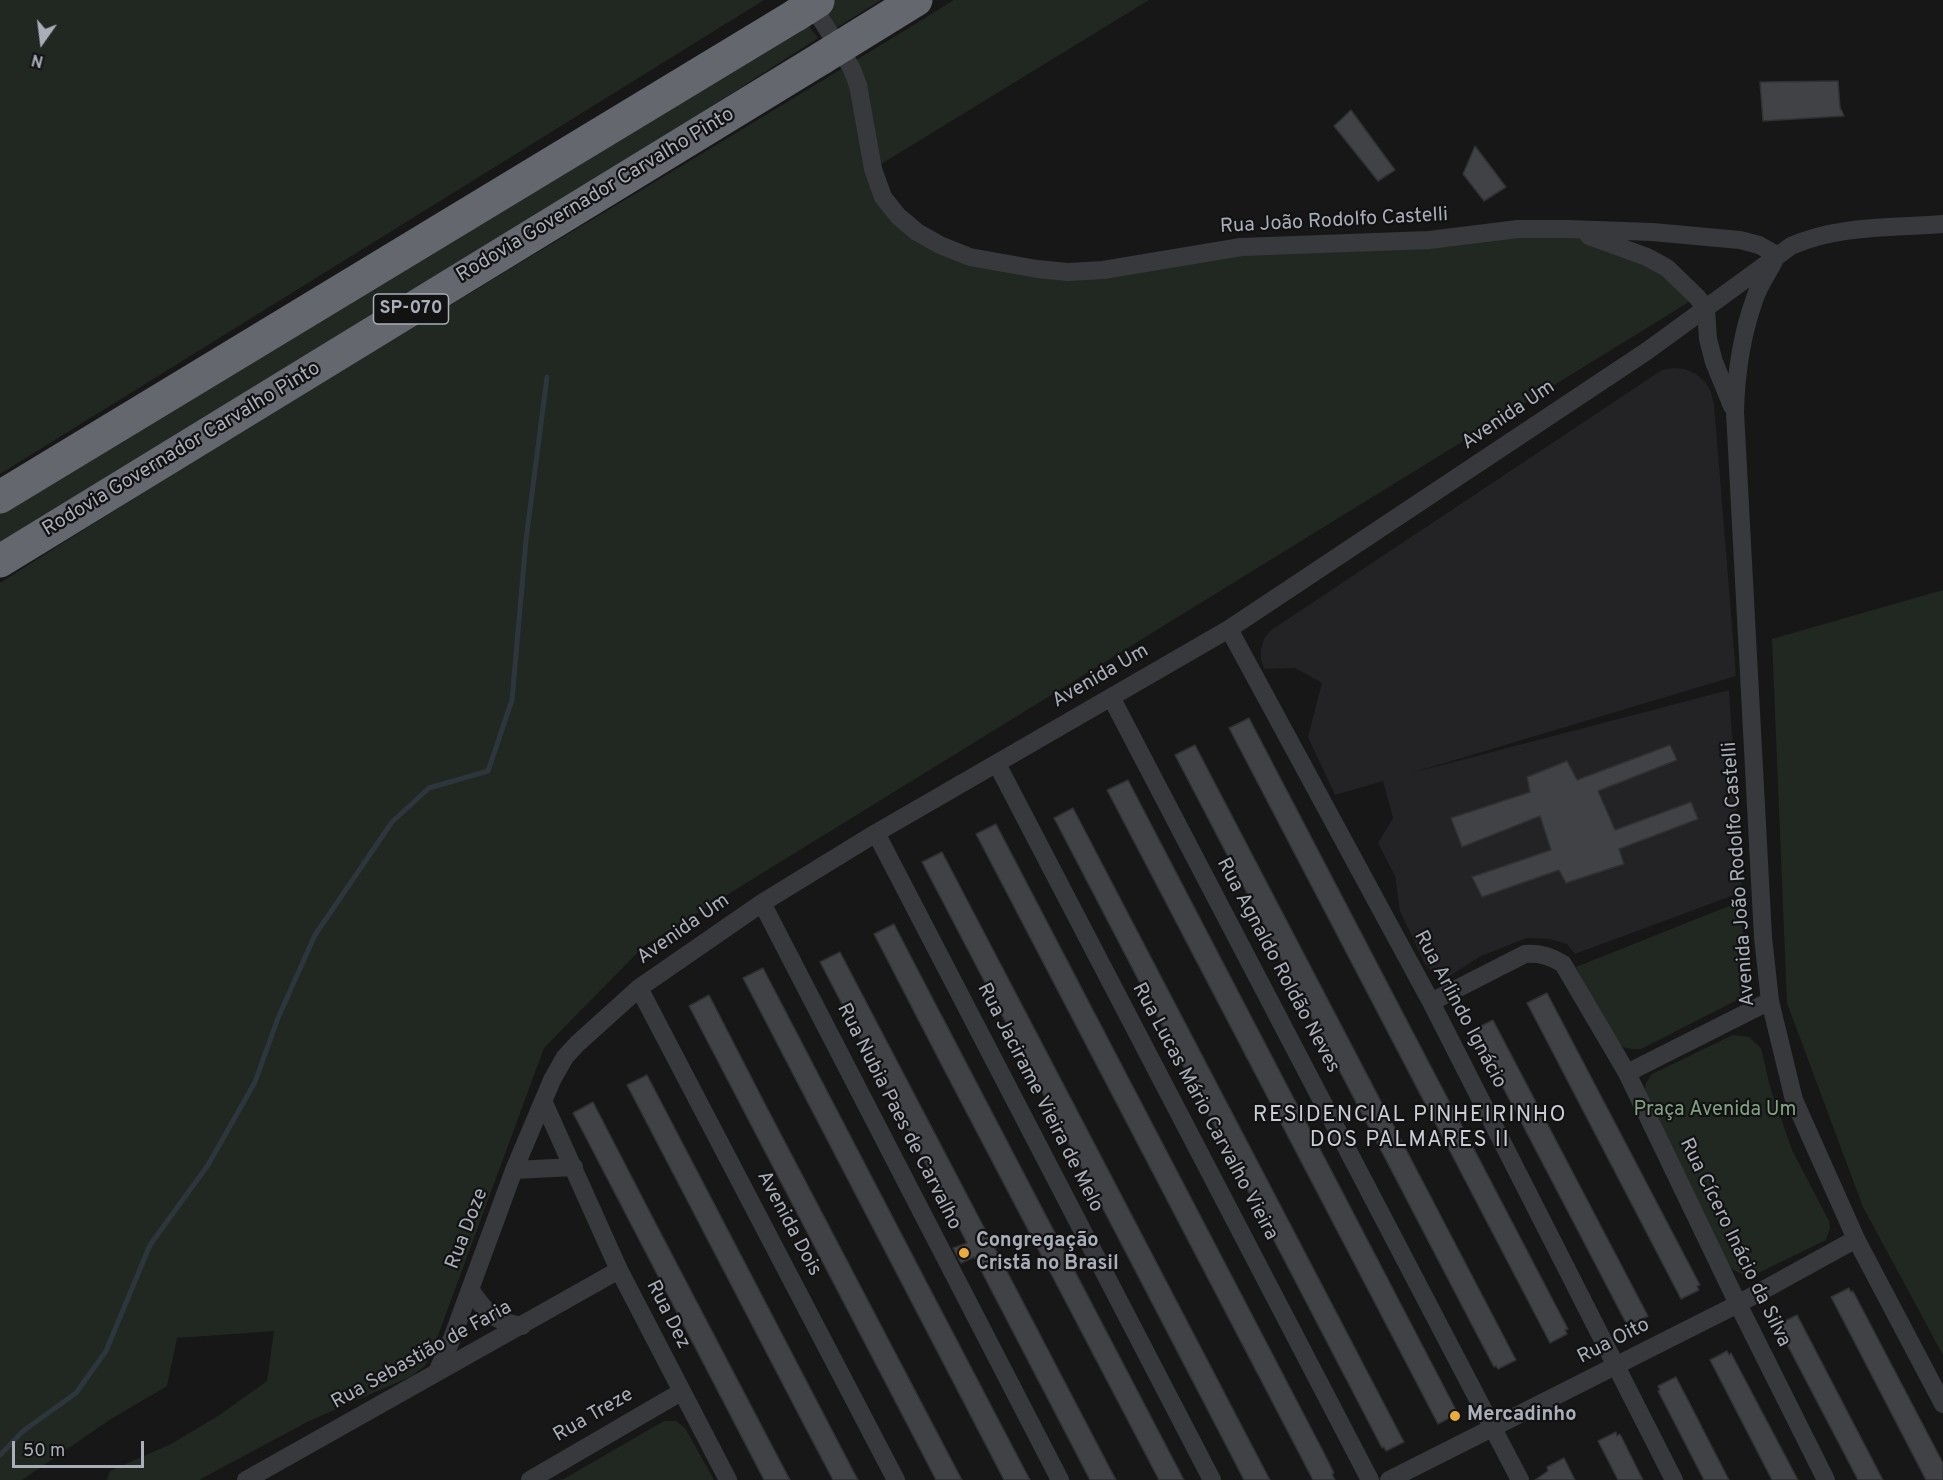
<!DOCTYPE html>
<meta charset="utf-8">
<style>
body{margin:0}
#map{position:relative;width:1943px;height:1480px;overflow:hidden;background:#171718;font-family:Overpass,sans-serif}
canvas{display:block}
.north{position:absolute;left:12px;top:12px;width:60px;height:60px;-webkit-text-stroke:4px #121213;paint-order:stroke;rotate:194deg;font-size:16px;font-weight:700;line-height:24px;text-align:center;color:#a9aeb8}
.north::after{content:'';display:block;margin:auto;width:21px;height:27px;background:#a9aeb8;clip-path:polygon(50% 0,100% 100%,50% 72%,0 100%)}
.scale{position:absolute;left:12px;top:1441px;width:132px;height:27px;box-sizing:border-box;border:3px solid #a9aeb8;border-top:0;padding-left:8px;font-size:18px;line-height:21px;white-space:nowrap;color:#a9aeb8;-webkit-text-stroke:4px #121213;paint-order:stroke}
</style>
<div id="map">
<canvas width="1943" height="1480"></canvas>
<div class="north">N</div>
<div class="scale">50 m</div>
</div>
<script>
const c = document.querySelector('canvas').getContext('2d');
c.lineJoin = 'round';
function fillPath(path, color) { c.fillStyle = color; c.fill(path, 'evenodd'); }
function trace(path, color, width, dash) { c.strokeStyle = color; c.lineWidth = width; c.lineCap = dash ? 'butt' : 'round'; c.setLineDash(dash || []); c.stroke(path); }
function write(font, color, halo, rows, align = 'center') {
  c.font = font + ' Overpass,sans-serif'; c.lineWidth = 4.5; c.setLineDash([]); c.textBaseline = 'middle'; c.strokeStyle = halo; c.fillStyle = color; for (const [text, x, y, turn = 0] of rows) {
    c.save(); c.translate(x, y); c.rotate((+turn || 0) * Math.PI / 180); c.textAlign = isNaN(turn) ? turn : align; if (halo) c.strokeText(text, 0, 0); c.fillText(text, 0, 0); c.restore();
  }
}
const built = new Path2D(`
 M1673,368L1685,369L1696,374L1705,382L1711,392L1714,404L1736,676L1408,774L1729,690L1742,892L1575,954L1567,944L1550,939L1527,938L1481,956L1448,977L1435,974L1425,964L1400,911L1395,876L1378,843L1393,818L1383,781L1335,795L1308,737L1322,683L1295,668L1264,669L1261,659V649L1264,639L1270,631L1662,370Z`);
const green = new Path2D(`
 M0,0H764L0,474Z
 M831,0H881L836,28L823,5Z
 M954,0H1149L873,169L883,197L925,237L1029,275L1202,253L1578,229L1667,268L1697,297L644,946L544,1048L433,1349L425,1366L410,1377L309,1421L199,1480H107L110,1471L171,1444L218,1416L267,1381L274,1331L177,1338L167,1386L111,1419L22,1480H0V583C314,382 637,196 954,0Z
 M802,17L818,38L623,163L0,548V512Z
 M1943,590V1355L1863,1207L1787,1003L1772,639Z
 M1739,902L1749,977L1743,997L1641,1049C1628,1050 1620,1047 1611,1038L1576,967Z
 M1733,1035L1749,1037L1761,1048L1770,1087L1792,1150L1829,1221L1830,1228L1826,1240L1752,1276C1741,1275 1734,1271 1725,1264L1644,1094L1646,1083L1652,1074Z
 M664,1421H676L685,1428L714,1480H562Z`);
const stream = new Path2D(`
 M0,1455L23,1431L76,1393L106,1351L150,1245L208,1165L255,1082L278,1018L315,935L392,822L429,788L488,771L512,700L526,540L547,377`);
const building = new Path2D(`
 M1838,81L1840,107L1844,116L1763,121L1760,82Z
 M1351,110L1395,170L1378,181L1334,126Z
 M1475,146L1506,187L1484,201L1463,174Z
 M1249,718L1568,1329L1565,1330L1567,1334L1550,1343L1229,728Z
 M1195,745L1516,1360L1498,1369L1496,1366L1494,1367L1474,1329L1175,755Z
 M1670,745L1677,760L1598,791L1615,830L1691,802L1698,819L1619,849L1624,864L1566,883L1559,870L1482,897L1472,877L1551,850L1540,816L1462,847L1451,818L1530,792L1527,777L1567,761L1577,780Z
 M1128,780L1456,1410L1454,1411L1455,1415L1438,1424L1107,790Z
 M1073,808L1404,1442L1386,1451L1384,1447L1382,1448L1054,818Z
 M996,824L1322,1449L1334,1473L1332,1474L1335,1480H1313L976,834Z
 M942,852L1056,1070L1270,1480H1244L1126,1253L922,862Z
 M894,924L923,980L1184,1480H1159L940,1062L874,934Z
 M840,952L1022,1300L1116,1480H1090L974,1257L961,1263L953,1248L967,1243L820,962Z
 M763,968L915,1260L1030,1480H1004L743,978Z
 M1547,993L1700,1285L1697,1286L1699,1290L1681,1299L1527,1003Z
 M709,995L763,1100L962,1480H936L922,1453L689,1006Z
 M1493,1020L1648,1316L1630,1325L1628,1322L1626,1323L1473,1030Z
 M647,1075L731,1236L858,1480H833L804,1425L627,1085Z
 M593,1102L655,1222L790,1480H764L583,1132L573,1113Z
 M1849,1288L1851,1292L1853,1291L1943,1463V1480H1926L1831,1297Z
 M1797,1315L1807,1334L1883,1480H1858L1779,1329L1782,1327L1779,1324Z
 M1727,1351L1729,1355L1731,1353L1798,1480H1772L1710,1360Z
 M1676,1377L1690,1404L1729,1480H1704L1658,1391L1660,1390L1658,1386Z
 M1616,1432L1617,1436L1620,1434L1643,1480H1618L1598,1441Z
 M1564,1458L1575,1480H1535L1548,1471L1547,1467Z`);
const minor = new Path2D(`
 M809,0L851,67L858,85L873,169L883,197L898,216L917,232L940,245L970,257L1037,269L1068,272L1103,270L1241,247L1429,240L1518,229H1568L1652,232L1740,240L1759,245L1777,255
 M1589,236L1647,257L1667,268L1697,297L1706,309L1708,339L1714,362L1732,406
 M1774,261C1768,273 1759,285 1755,298C1741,336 1736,373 1735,412L1763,937L1770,1001L1794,1100L1856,1239L1943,1404
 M1229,629L1431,1002L1674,1480
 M1111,697L1520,1480
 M997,764L1370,1480
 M876,833L1212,1480
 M762,903L1060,1480
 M639,988L896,1480
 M1431,1002L1525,954C1540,953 1550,956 1563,964L1627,1073L1738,1304L1826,1480
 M1627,1073L1770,1001
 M544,1103L619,1270L728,1480
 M514,1170L574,1167
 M470,1289C486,1313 493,1321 522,1326
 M437,1372L451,1341L514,1170L552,1080L565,1057L577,1044L639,988L762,903L876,833L1229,629L1647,351L1791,246C1838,225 1892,228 1943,224
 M246,1480L619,1270
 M530,1480L681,1392
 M1389,1480L1738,1304L1856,1239`);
const motorway = new Path2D(`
 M843,45L916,0
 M0,497L796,15
 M0,561L822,58`);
const motorwayBridge = new Path2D(`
 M796,15L818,1
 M822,58L843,45`);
const markers = [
 [964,1253,6,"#ebab3c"],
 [1455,1416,6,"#ebab3c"]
];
const shields = [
 [411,309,75]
];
const shieldNames = [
 ["SP-070",411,309]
];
const streetNames = [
 ["Rodovia Governador Carvalho Pinto",596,196,-31],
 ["Rua João Rodolfo Castelli",1334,222,-3],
 ["Avenida Um",1509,416,-34],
 ["Rodovia Governador Carvalho Pinto",182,450,-31],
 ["Avenida Um",1101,677,-30],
 ["Avenida João Rodolfo Castelli",1740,874,-94],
 ["Avenida Um",684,930,-35],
 ["Rua Agnaldo Roldão Neves",1277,966,62],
 ["Rua Arlindo Ignácio",1459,1010,62],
 ["Rua Jacirame Vieira de Melo",1039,1098,63],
 ["Rua Lucas Mário Carvalho Vieira",1204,1112,62],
 ["Rua Nubia Paes de Carvalho",898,1117,63],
 ["Avenida Dois",788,1224,62],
 ["Rua Doze",468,1229,-69],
 ["Rua Cícero Inácio da Silva",1734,1243,64],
 ["Rua Dez",667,1315,63],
 ["Rua Oito",1614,1342,-27],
 ["Rua Sebastião de Faria",422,1356,-29],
 ["Rua Treze",594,1416,-30]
];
const parkNames = [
 ["Praça Avenida Um",1715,1111]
];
const poiNames = [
 ["Congregação",976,1242],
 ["Cristã no Brasil",976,1265],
 ["Mercadinho",1467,1416]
];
const quarterNames = [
 ["RESIDENCIAL PINHEIRINHO",1410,1117],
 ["DOS PALMARES II",1410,1142]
];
fillPath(built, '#232325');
fillPath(green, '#212821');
trace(stream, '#2d363c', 5);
fillPath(building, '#414245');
trace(building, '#313134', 1.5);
trace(minor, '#38393d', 18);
trace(motorway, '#64676e', 33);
trace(motorwayBridge, '#64676e', 33);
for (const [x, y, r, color] of markers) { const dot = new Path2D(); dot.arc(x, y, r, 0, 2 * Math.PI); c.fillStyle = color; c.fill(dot); trace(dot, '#121213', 2); }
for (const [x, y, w] of shields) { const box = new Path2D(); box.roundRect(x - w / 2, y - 15, w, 30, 4.5); c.fillStyle = '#121213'; c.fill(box); trace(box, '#a9aeb8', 1.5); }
write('bold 18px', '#a9aeb8', null, shieldNames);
write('20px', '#a9aeb8', '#121213', streetNames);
write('20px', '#81a282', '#121213', parkNames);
write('bold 20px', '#a9aeb8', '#121213', poiNames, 'left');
c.letterSpacing = '1.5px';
write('22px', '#cacdd4', '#121213', quarterNames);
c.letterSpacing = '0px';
</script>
